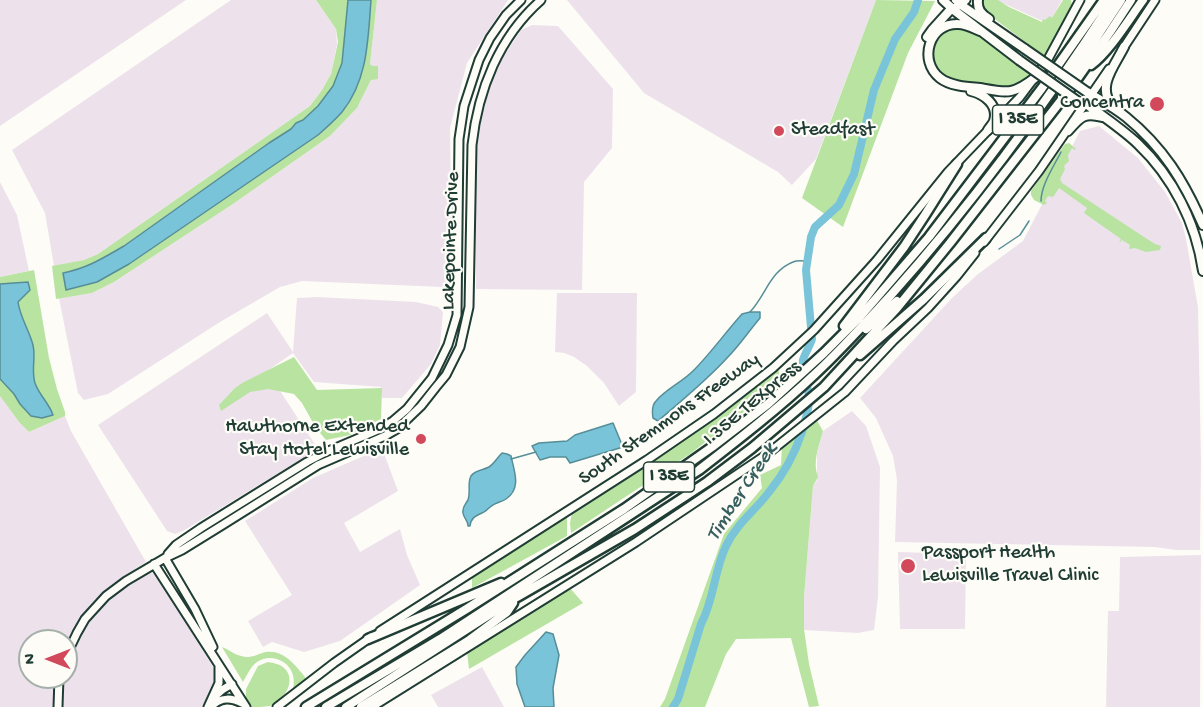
<!DOCTYPE html>
<style>
body{margin:0}
#map{position:relative;width:1203px;height:707px;overflow:hidden;background:#fdfcf7;font-family:"Gochi Hand",sans-serif}
canvas{display:block}
.north{position:absolute;left:18px;top:629px;width:60px;height:60px;box-sizing:border-box;background:#fdfcf7;border:2px solid #a4b0a9;border-radius:50%;rotate:270deg;font-size:16px;font-weight:700;line-height:24px;text-align:center;color:#1f3d34}
.north::after{content:'';display:block;margin:auto;width:21px;height:27px;background:#d1495b;clip-path:polygon(50% 0,100% 100%,50% 72%,0 100%)}
</style>
<div id="map">
<canvas width="1203" height="707"></canvas>
<div class="north">N</div>
</div>
<script>
const c = document.querySelector('canvas').getContext('2d');
c.lineJoin = 'round';
function fillPath(path, color) { c.fillStyle = color; c.fill(path, 'evenodd'); }
function trace(path, color, width, dash) { c.strokeStyle = color; c.lineWidth = width; c.lineCap = dash ? 'butt' : 'round'; c.setLineDash(dash || []); c.stroke(path); }
function write(font, color, halo, rows, align = 'center') {
  c.font = font + ' "Gochi Hand",sans-serif'; c.lineWidth = 4.5; c.setLineDash([]); c.textBaseline = 'middle'; c.strokeStyle = halo; c.fillStyle = color; for (const [text, x, y, turn = 0] of rows) {
    c.save(); c.translate(x, y); c.rotate((+turn || 0) * Math.PI / 180); c.textAlign = isNaN(turn) ? turn : align; if (halo) c.strokeText(text, 0, 0); c.fillText(text, 0, 0); c.restore();
  }
}
const built = new Path2D(`
 M0,0H186L0,126Z
 M231,0H316L336,29L337,44L331,74L322,90L310,106L98,254L84,260L54,266L45,213L12,150Z
 M377,0H508L467,63L450,128L452,278L442,287L302,281L280,287L220,322L108,394L84,400L78,393L59,298L92,293L114,282L233,204L330,136L357,108L371,80L373,66L370,64Z
 M567,0H876L816,159L792,185L778,172L644,93Z
 M996,0H1062L1049,24Z
 M532,25L558,26L613,89L612,148L584,182L582,290L476,289L475,154L483,110L489,88L503,57L521,30Z
 M1099,126L1138,158L1165,192L1182,223L1186,239L1198,307L1201,461L1200,550H1176L1155,547L895,542L897,480L893,456L876,418L860,398L952,298L978,274L1023,241L1080,131Z
 M0,182L17,215L29,271L0,277Z
 M557,293H637L636,392L619,406L604,383L587,366L574,357L564,353L555,352Z
 M317,297L416,302L438,307L443,312L440,345L431,364L402,398H382L381,387L314,382L293,353L267,371L318,449L183,531L175,534L167,531L98,425L267,313L293,352L297,298Z
 M0,396L19,422L29,432L65,416L71,431L146,562L135,569L95,601L69,637L66,644V641H30V677H55L53,707H0Z
 M852,411L866,426L880,467L878,597L874,630L858,633L804,630V597L813,486L817,480V453L823,431Z
 M382,448L398,491L344,523L360,552L400,529L407,555L420,585L340,641L304,652L272,642L263,647L248,621L292,595L245,521L313,478Z
 M898,552L966,554L965,629H900Z
 M1201,555L1200,707H1106L1108,611H1119L1120,557Z
 M149,572L156,574L216,672L217,681L206,707H61V691L64,677H66V668L78,637L90,619L112,597Z
 M482,667L504,707H438L431,695Z`);
const green = new Path2D(`
 M316,0H377L370,64L373,66H378V79L371,80L357,108L330,136L233,204L114,282L92,293L56,299L52,266L84,260L98,254L310,106L322,90L331,74L338,42L336,29Z
 M876,0L935,1L908,53L843,227L802,198Z
 M981,0H998L1009,7L1042,22L1043,19L1045,20L1050,16L1052,18L1063,0H1071L1072,5L1044,56L988,14L982,9Z
 M953,27L965,29L986,41L1033,74C1029,79 1025,83 1019,86C1006,91 956,86 944,79C929,70 928,45 940,33C944,30 948,29 953,27Z
 M1069,143L1076,149L1075,150L1072,148L1068,155L1069,161L1064,166L1065,169L1060,179L1062,183L1144,237L1155,244L1161,246L1160,250L1146,252L1135,248L1129,249L1130,245L1122,240L1119,243L1121,239L1084,213L1087,208L1059,188L1053,197L1048,196L1045,201L1047,203L1044,205L1034,200L1031,195V191L1065,144Z
 M34,270L49,358L57,389L65,412V416L29,432L19,422L0,396V277Z
 M294,357L317,390L382,388L381,419L350,435L326,440L316,428L302,403L294,394L268,389L250,392L221,411L219,405L235,388L244,382Z
 M778,369L781,377L777,386L690,454L571,533L570,523L572,513L634,473Z
 M816,419L823,431C819,446 812,462 818,477L813,486L804,597V629L809,664L819,706L809,707L791,638L736,639L726,654L705,707H660L665,699L724,534L762,488L760,475L781,465L782,447Z
 M567,516V536L472,588V577Z
 M569,587L583,603L469,669L467,652Z
 M222,647C230,650 237,657 248,657C254,657 260,653 266,652C284,650 295,665 305,677V679L293,689C294,684 294,680 293,675C289,660 270,653 257,662C251,666 247,675 243,682Z
 M268,662C274,663 281,664 286,670C296,683 283,701 270,706C265,707 256,707 250,707L246,701V689L258,666Z`);
const water = new Path2D(`
 M348,0H371C368,39 368,80 342,112C335,120 326,128 318,135L129,264L97,282L66,290L63,273C88,268 103,258 124,246L269,143L291,129L296,123L303,120L318,106L333,86L342,63Z
 M28,282L30,290L18,302C20,317 29,330 33,345C36,358 31,370 35,383C39,395 49,403 53,415L42,418L31,416L20,404L14,394L0,379V284Z
 M750,312H760V318C749,331 739,346 727,358C706,381 681,401 658,421L653,418C652,412 652,405 656,401C665,390 682,382 693,371C710,354 725,333 742,314Z
 M613,423L623,447L570,463L566,457H550L540,460L532,446L539,443L567,441L575,435Z
 M502,453L507,454L511,456C514,471 522,488 506,499C502,502 497,502 493,505C489,507 486,512 482,513C475,516 471,518 470,526H468C468,520 464,519 463,513C462,507 465,505 468,500C471,492 467,483 471,476C475,470 484,470 489,467C494,464 497,458 502,453Z
 M546,632L553,634L559,655L553,688L554,707H525L517,684L516,667L525,655Z`);
const stream = new Path2D(`
 M1041,201C1041,185 1054,166 1061,152
 M999,249L1020,235L1029,221
 M750,312C766,295 770,271 793,262C797,260 803,261 807,261
 M511,459L536,452`);
const river = new Path2D(`
 M673,707L678,699L701,624C714,600 714,571 726,546C736,524 755,511 769,492C783,475 795,453 802,432C805,420 810,408 809,396C808,386 801,369 803,360C805,353 810,346 812,339L806,270L811,237L815,227L839,205L854,174L874,90L895,39L914,12L918,0`);
const secondary = new Path2D(`
 M951,9L961,5L966,0
 M1122,50L1155,0
 M984,242L1039,171L1109,69
 M168,554L176,545L201,528L307,462L326,452L380,429L393,421L407,409L432,378L448,345L457,315L459,139L464,106L479,60L490,38L506,15L521,0
 M165,558L195,609L213,647
 M154,564L246,707
 M380,631L647,460L714,414L773,368L814,330L877,260L948,172L1020,97L1047,61L1080,0
 M66,656L77,633L85,619L106,596L126,581L165,558L182,550L224,524L318,465L385,436L397,429L421,406L436,387L446,375L460,347L469,307L472,145C478,90 499,37 541,0
 M214,697L222,690L232,684
 M58,707L59,677
 M208,707L219,683V667
 M211,707C221,696 232,698 244,704
 M277,707L334,663L371,637
 M372,707L636,542L766,455L845,392L893,341L928,308L956,277L975,253`);
const primary = new Path2D(`
 M943,0L955,11L1019,60
 M956,0L961,5L1025,49
 M978,0C977,9 981,14 989,19
 M980,31C973,28 966,24 958,24C929,23 918,61 940,78C950,86 968,87 980,88C1008,93 1013,95 1036,77
 M927,37L932,30L951,9
 M971,91C984,94 999,105 994,121C993,124 990,127 988,130
 M1087,92C1100,100 1114,107 1126,117C1163,147 1184,181 1203,225
 M1080,103L1086,104C1104,117 1122,129 1138,144C1173,177 1196,223 1203,271
 M1112,105C1096,87 1115,65 1124,47
 M1068,131C1080,118 1083,112 1102,117`);
const motorway = new Path2D(`
 M1091,65C1109,52 1129,19 1143,0
 M1062,97L1065,85L1121,0
 M844,326L904,247L925,215L957,164
 M866,329L897,301
 M860,355L924,299L986,238
 M368,639L501,583
 M306,707L468,608L624,509L712,447L768,404L824,353L859,318L929,237L1042,88L1104,0
 M326,707L440,639L699,470C739,439 779,408 815,374C842,349 866,322 891,295C973,203 1046,104 1113,0
 M346,707L517,597L635,529L707,482L752,448L824,387L897,308L950,243L1070,89L1110,32L1131,0
 M361,707L468,641L507,612L513,603`);
const primaryBridge = new Path2D(`
 M1025,49L1087,92
 M1019,60L1080,103`);
const markers = [
 [1157,104,8,"#d1495b"],
 [779,131,6,"#d1495b"],
 [421,439,6,"#d1495b"],
 [908,566,8,"#d1495b"]
];
const shields = [
 [1018,120,51],
 [669,477,51]
];
const shieldNames = [
 ["I 35E",1018,120],
 ["I 35E",669,477]
];
const poiNames = [
 ["Concentra",1144,104],
 ["Steadfast",791,131,"left"],
 ["Hawthorne Extended",409,428],
 ["Stay Hotel Lewisville",409,451],
 ["Passport Health",922,554,"left"],
 ["Lewisville Travel Clinic",922,577,"left"]
];
const streetNames = [
 ["Lakepointe Drive",452,241,-88],
 ["I 35E TEXpress",753,404,-40],
 ["South Stemmons Freeway",670,420,-35]
];
const waterNames = [
 ["Timber Creek",743,493,-57]
];
fillPath(built, '#ede2eb');
fillPath(green, '#b8e3a0');
fillPath(water, '#7ac4da');
trace(water, '#568e98', 1.5);
trace(stream, '#568e98', 1.5);
trace(river, '#7ac4da', 8);
trace(secondary, '#1f3d34', 11);
trace(primary, '#1f3d34', 12);
trace(motorway, '#1f3d34', 13);
trace(secondary, '#fdfcf7', 7);
trace(primary, '#fdfcf7', 8);
trace(motorway, '#fdfcf7', 8);
trace(primaryBridge, '#1f3d34', 12, []);
trace(primaryBridge, '#fdfcf7', 8);
for (const [x, y, r, color] of markers) { const dot = new Path2D(); dot.arc(x, y, r, 0, 2 * Math.PI); c.fillStyle = color; c.fill(dot); trace(dot, '#fdfcf7', 2); }
for (const [x, y, w] of shields) { const box = new Path2D(); box.roundRect(x - w / 2, y - 15, w, 30, 4.5); c.fillStyle = '#fdfcf7'; c.fill(box); trace(box, '#1f3d34', 1.5); }
write('bold 18px', '#1f3d34', null, shieldNames);
write('20px', '#1f3d34', '#fdfcf7', poiNames, 'right');
write('20px', '#1f3d34', '#fdfcf7', streetNames);
write('italic 21px', '#365f5e', '#fdfcf7', waterNames);
</script>
